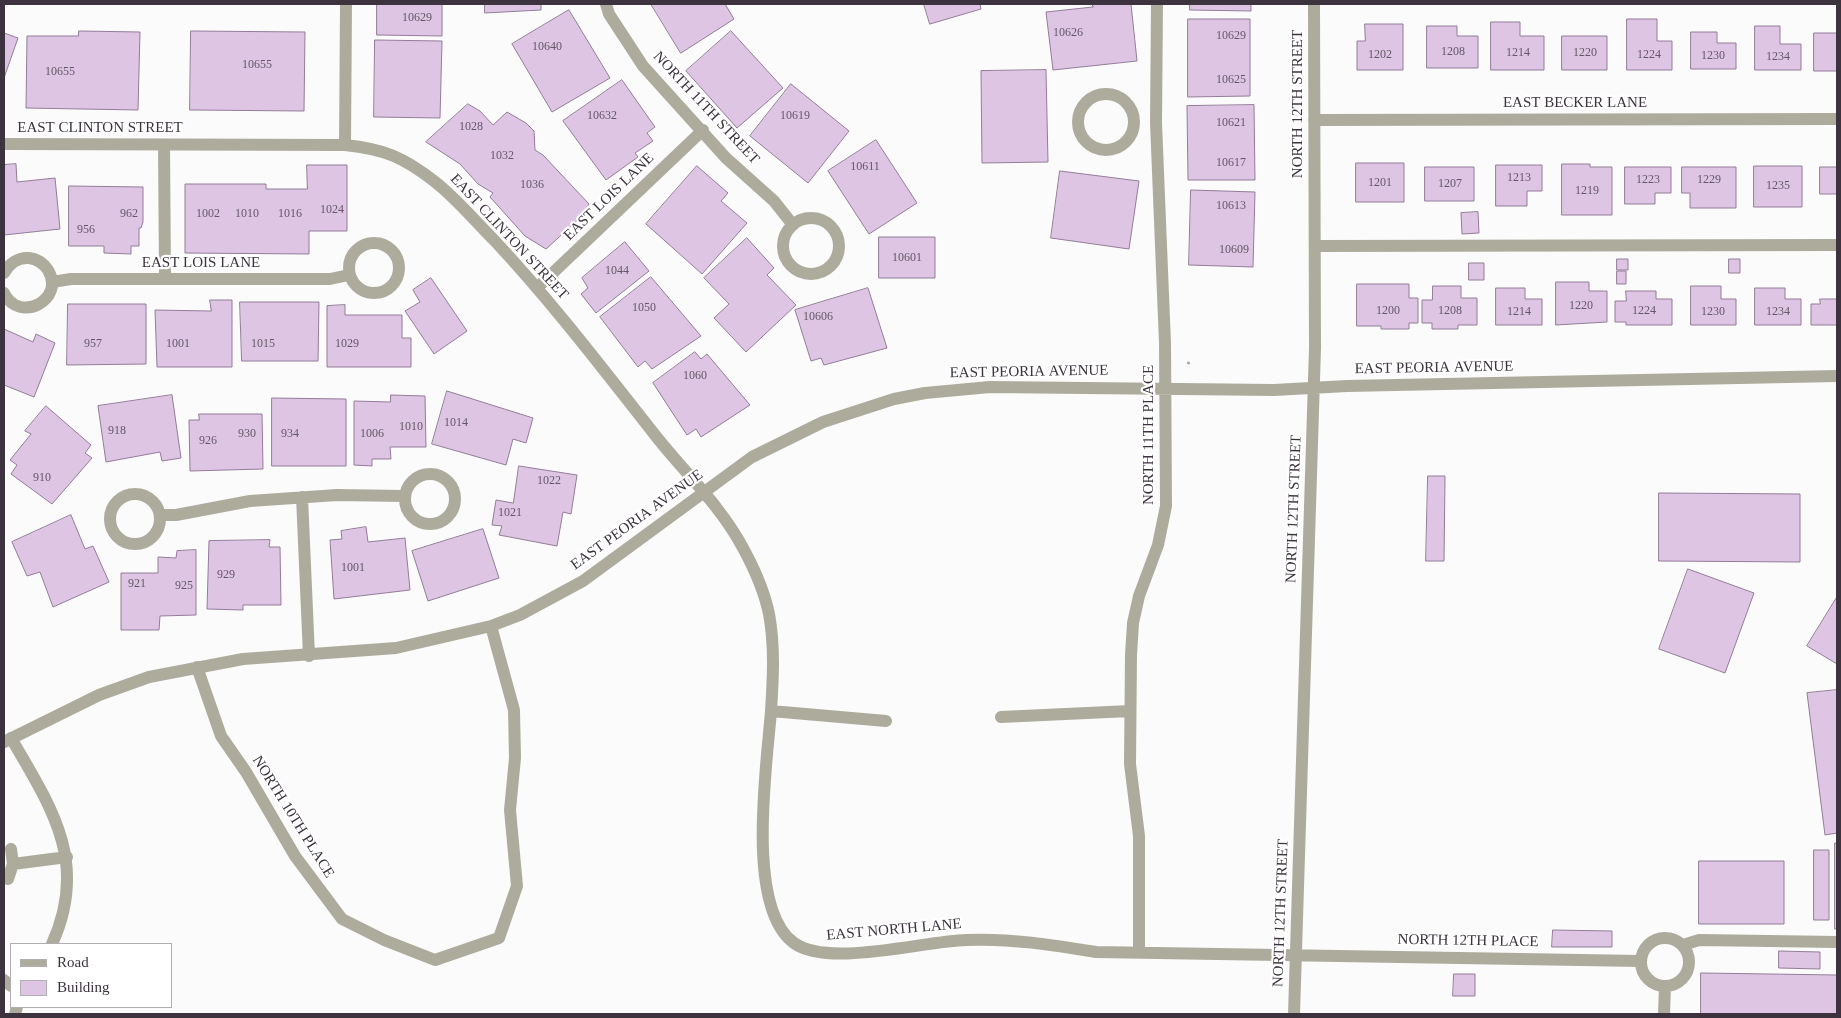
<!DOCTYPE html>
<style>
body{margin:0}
#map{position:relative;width:1841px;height:1018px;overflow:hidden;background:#fbfbfb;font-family:"Times New Roman",serif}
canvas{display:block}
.frame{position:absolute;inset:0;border:5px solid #3c333f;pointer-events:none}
.legend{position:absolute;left:10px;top:943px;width:162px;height:65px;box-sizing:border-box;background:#fff;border:1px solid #b1adb2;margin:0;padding:6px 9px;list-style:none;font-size:15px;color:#3c333f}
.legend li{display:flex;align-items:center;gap:10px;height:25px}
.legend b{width:25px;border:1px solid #b1adb2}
</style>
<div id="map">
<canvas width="1841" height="1018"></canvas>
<div class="frame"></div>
<ul class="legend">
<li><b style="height:6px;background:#adac9c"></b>Road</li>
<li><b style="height:14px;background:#ddc5e3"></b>Building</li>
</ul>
</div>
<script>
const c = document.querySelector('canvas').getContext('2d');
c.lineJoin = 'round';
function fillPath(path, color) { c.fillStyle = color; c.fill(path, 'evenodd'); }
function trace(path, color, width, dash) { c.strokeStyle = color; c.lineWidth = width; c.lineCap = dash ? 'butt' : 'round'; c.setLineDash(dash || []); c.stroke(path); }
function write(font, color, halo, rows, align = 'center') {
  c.font = font + ' "Times New Roman",serif'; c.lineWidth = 4.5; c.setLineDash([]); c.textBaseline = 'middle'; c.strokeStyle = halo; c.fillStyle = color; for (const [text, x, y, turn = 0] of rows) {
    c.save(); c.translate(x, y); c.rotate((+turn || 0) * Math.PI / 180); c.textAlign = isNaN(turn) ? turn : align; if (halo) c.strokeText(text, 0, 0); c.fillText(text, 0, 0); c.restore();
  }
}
const building = new Path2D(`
 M377,4H442V36L377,35Z
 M485,4H541V10L485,13Z
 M651,4H725L734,19L681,53Z
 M924,4H980L981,9L930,24Z
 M1092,4H1131L1137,61L1053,70L1046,12L1093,7Z
 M1190,4H1251V11L1190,10Z
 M569,10L610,78L552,112L512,44Z
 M1188,19H1250V96L1188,97Z
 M1627,19H1657V41H1672V70H1627Z
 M1491,22H1520V36H1544V70H1491Z
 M1365,24H1403V70H1357V41H1365Z
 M1427,26H1457V36H1478V68H1427Z
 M1755,26H1780V44H1801V70H1755Z
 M79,31L140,32L138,110L26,108L27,36H78Z
 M191,31L305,32L304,111L190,110Z
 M731,31L783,88L737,128L686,71Z
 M1691,32H1717V43H1736V69H1691Z
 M4,33L18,38L4,78Z
 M1814,33H1837V71H1814Z
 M1562,36H1607V70H1562Z
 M375,40L442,41L440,118L374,117Z
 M1046,70L1048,162L982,163L981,71Z
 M622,80L655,127L647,133L653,141L635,153L638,157L606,180L563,121Z
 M791,84L849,131L808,183L750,136Z
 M468,104L480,111L493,125L507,112L526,123L534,131L535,150L543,155L589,204L579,219L546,249L525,236L490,197L493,193L478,184L460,164L426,142Z
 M1254,105L1255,180H1188L1187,106Z
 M876,140L917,203L869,234L828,171Z
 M1356,163H1404V202H1356Z
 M16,164L17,182L55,178L60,229L4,235V165Z
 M1562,164H1590V167H1612V215H1562Z
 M307,165H347V231H309V254L185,253V184H266V189H307Z
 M1496,165H1542V191H1527V206H1496Z
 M697,166L728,193L721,201L747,223L702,274L646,224Z
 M1754,166H1802V207H1754Z
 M1425,167H1474V201H1425Z
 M1625,167H1671V193H1655V204H1625Z
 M1682,167H1736V208H1690V193H1682Z
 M1820,167H1837V194H1820Z
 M1060,171L1139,181L1129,249L1051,238Z
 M69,186L143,187V222L141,228H139V246H131V254L104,253V246H69Z
 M1191,190L1255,192L1253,267L1189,265Z
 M1478,212L1479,233L1462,234L1461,213Z
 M879,237H935V278H879Z
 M747,238L774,268L767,275L796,305L746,352L714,318L729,304L704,278Z
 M625,242L649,271L596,313L581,294L588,288L582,278Z
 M1617,259H1628V270H1617Z
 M1729,259H1740V273H1729Z
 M1469,263H1484V280H1469Z
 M1617,271H1626V284H1617Z
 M651,277L701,336L652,369L645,361L638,367L600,317Z
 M431,278L467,331L434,354L405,311L420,302L413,290Z
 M1556,282H1589V291H1607V322L1556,325Z
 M1357,284H1409V298H1418V323H1409V329H1381V326H1357Z
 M1433,286H1461V298H1477V325H1458V329H1432V323H1422V300H1432Z
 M1691,286H1721V299H1736V325H1691Z
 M868,288L887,348L824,365L821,358L811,361L795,310Z
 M1496,288H1525V299H1542V325H1496Z
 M1755,288H1785V299H1801V325H1755Z
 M1626,291H1656V299H1672V325H1626V322H1615V301H1626Z
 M1820,299H1837V325H1811V304H1820Z
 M210,300H232V367H157L155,310L211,311Z
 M240,302H319L318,361H242Z
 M68,304H146V364L67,365Z
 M345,305V315H402V338H411V367H327V306Z
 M4,329L33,342L36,334L55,343L34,397L4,385Z
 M695,352L701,359L707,354L750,405L701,437L696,429L687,435L653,383Z
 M447,391L533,418L526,443L513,439L506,465L432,444Z
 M172,395L181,458L162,461L160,452L106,462L98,406Z
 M391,395L425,396L426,447H390L391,459H372V466L354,465V401L390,402Z
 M272,398L346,399V466H272Z
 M46,406L91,445L85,453L92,458L52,504L11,474L17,465L10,460L31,434L25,431Z
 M199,414H262L263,469L190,471L189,420H199Z
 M519,466L577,475L571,514L563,512L557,546L499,535L502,526L492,525L496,500L513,503Z
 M1428,476H1445L1444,561H1426Z
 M1659,493L1800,494V562L1659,561Z
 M71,515L85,549L93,546L109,582L53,607L40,572L27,576L12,542Z
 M366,527L368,542L405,538L410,590L334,599L330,540L342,539L341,531Z
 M483,529L499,578L428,601L412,551Z
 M270,540L269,547H280L281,605H243V610L207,609L209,541Z
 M196,550V615L160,616L159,630H121V573H158V557L176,558L177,551Z
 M1688,569L1754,593L1725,673L1659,649Z
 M1837,597V664L1807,646Z
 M1837,690V833L1825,835L1807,693Z
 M1835,843H1837V929H1835Z
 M1814,850H1829V920H1814Z
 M1699,861H1784V924H1699Z
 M1553,930L1612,931V947H1552Z
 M1779,951L1820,952V969L1779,968Z
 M1701,973L1837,975V1014H1701Z
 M1454,974H1475V996H1453Z`);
const path = new Path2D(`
 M1188,364L1189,362`);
const minor = new Path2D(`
 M606,4L609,14L643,66L726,158L774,201L793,225
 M1078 122a28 28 0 1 1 56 0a28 28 0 1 1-56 0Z
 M1314,120L1837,119
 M4,144L345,145C384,149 403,157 434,181C456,198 474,220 494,240C552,302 603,369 655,435C684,472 721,506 743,548C754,568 764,590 769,614C775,646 773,679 771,711C767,764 745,908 794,943C829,968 924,941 966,940C1010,938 1053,945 1096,952L1641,961
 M164,145L165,279
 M345,145L346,4
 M783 246a28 28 0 1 1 56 0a28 28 0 1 1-56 0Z
 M349 268a25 25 0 1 1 50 0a25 25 0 1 1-50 0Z
 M1315,246L1837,245
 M4,273C9,264 18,257 29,258C37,259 44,264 48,270C66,300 19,324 4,293
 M52,282L71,279H330L349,275
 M538,287L703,130
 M405 499a25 25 0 1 1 50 0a25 25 0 1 1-50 0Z
 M110 519a25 25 0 1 1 50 0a25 25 0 1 1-50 0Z
 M302,497L309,656
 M160,515H176L250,501L337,495L404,496
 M197,667L221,736L246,772L295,856L342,919L384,940L435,960L499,938L517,886L510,810L515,758L514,710L491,626
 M771,711L886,721
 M1001,717L1130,711
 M11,738C52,808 89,863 52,944
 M4,742L99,695L149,677L243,659L396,648L491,626L520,615L583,581L752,457L823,422L894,399L925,393L990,387L1274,390L1347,386L1837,376
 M11,849L13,864
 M8,879L13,864L67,857
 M1641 962a24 24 0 1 1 48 0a24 24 0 1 1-48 0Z
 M1683,945L1699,940L1837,942
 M1139,952V836L1130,764L1131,655L1133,623L1139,596L1158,545L1166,506L1165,343L1156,123L1157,4
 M4,980L11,986
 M15,1014L17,1007
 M1294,1014L1315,348L1314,4
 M1664,1014L1665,986`);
const numberNames = [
 ["10629",417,18],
 ["10626",1068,33],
 ["10629",1231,36],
 ["10640",547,47],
 ["1208",1453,52],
 ["1214",1518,53],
 ["1220",1585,53],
 ["1202",1380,55],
 ["1224",1649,55],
 ["1230",1713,56],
 ["1234",1778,57],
 ["10655",257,65],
 ["10655",60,72],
 ["10625",1231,80],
 ["10632",602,116],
 ["10619",795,116],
 ["10621",1231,123],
 ["1028",471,127],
 ["1032",502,156],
 ["10617",1231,163],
 ["10611",865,167],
 ["1213",1519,178],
 ["1223",1648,180],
 ["1229",1709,180],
 ["1201",1380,183],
 ["1207",1450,184],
 ["1036",532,185],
 ["1235",1778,186],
 ["1219",1587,191],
 ["10613",1231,206],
 ["1024",332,210],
 ["962",129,214],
 ["1002",208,214],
 ["1010",247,214],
 ["1016",290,214],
 ["956",86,230],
 ["10609",1234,250],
 ["10601",907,258],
 ["1044",617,271],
 ["1220",1581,306],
 ["1050",644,308],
 ["1200",1388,311],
 ["1208",1450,311],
 ["1224",1644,311],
 ["1214",1519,312],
 ["1230",1713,312],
 ["1234",1778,312],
 ["10606",818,317],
 ["957",93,344],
 ["1001",178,344],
 ["1015",263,344],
 ["1029",347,344],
 ["1060",695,376],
 ["1014",456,423],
 ["1010",411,427],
 ["918",117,431],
 ["930",247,434],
 ["934",290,434],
 ["1006",372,434],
 ["926",208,441],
 ["910",42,478],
 ["1022",549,481],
 ["1021",510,513],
 ["1001",353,568],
 ["929",226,575],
 ["921",137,584],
 ["925",184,586]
];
const streetNames = [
 ["EAST BECKER LANE",1575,103],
 ["NORTH 12TH STREET",1298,104,-90],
 ["NORTH 11TH STREET",706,108,47],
 ["EAST CLINTON STREET",100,128],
 ["EAST LOIS LANE",609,197,-44],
 ["EAST CLINTON STREET",509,237,47],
 ["EAST LOIS LANE",201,263],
 ["EAST PEORIA AVENUE",1434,368,-1],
 ["EAST PEORIA AVENUE",1029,372,-1],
 ["NORTH 11TH PLACE",1149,435,-90],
 ["NORTH 12TH STREET",1294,509,-88],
 ["EAST PEORIA AVENUE",637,520,-36],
 ["NORTH 10TH PLACE",293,817,58],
 ["NORTH 12TH STREET",1281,913,-88],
 ["EAST NORTH LANE",894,930,-5],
 ["NORTH 12TH PLACE",1468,941,1]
];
fillPath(building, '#ddc5e3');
trace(building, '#937c99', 1);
trace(path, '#a8a4a9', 3, [4, 4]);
trace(minor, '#adac9c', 12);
write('12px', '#645868', null, numberNames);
write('15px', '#3c333f', '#fff', streetNames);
</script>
